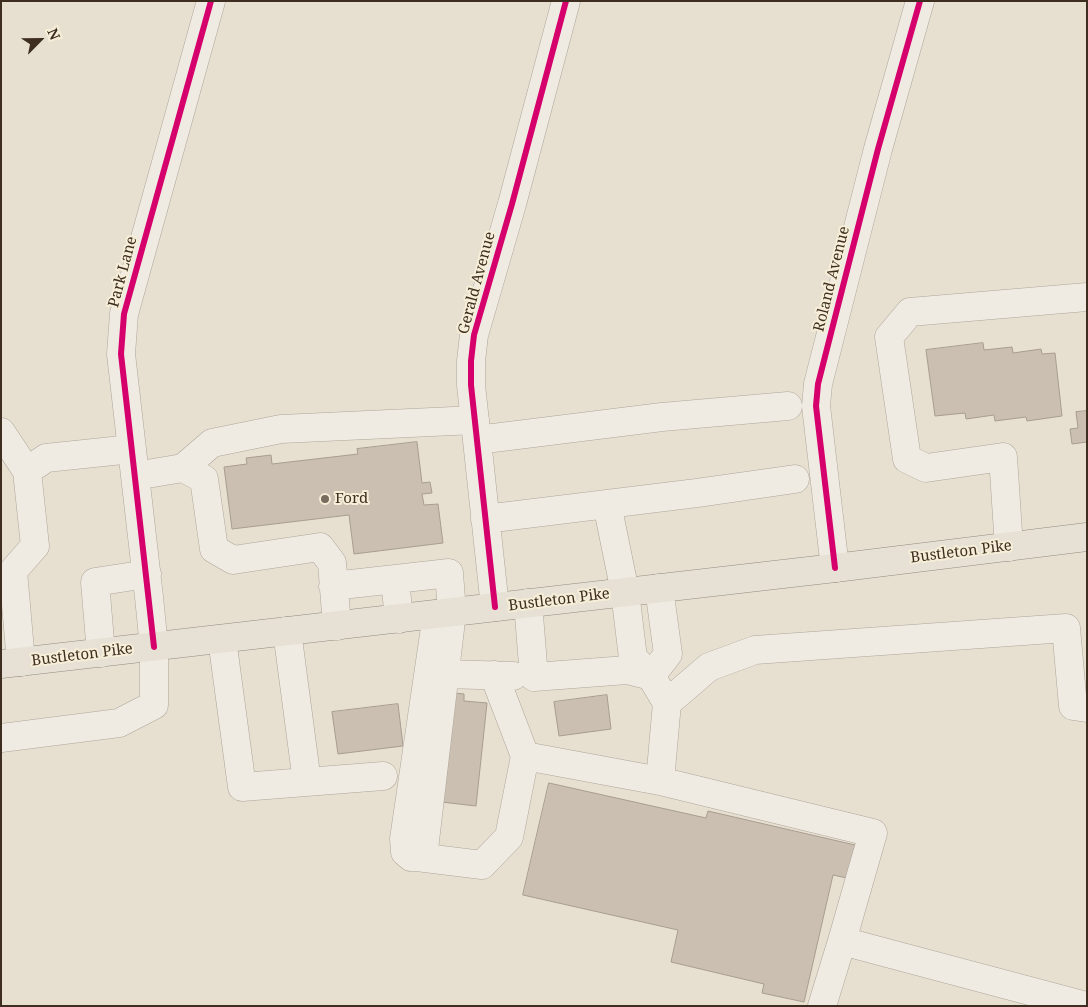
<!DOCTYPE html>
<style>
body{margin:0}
#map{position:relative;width:1088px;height:1007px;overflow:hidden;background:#e7e0d1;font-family:"Noto Serif",serif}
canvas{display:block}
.frame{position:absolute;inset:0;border:2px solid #3d2e20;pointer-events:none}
.north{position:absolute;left:15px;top:15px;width:50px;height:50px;-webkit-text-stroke:4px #f7eed8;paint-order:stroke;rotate:67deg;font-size:14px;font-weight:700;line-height:20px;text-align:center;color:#3d2e20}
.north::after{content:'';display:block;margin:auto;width:18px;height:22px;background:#3d2e20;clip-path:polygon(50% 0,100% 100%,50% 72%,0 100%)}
</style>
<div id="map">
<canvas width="1088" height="1007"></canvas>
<div class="frame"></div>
<div class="north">N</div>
</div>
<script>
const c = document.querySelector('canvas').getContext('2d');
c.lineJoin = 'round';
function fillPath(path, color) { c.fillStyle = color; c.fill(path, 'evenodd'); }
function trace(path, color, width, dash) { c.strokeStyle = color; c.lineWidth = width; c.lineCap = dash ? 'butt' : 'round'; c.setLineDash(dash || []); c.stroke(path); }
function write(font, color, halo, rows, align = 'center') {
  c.font = font + ' "Noto Serif",serif'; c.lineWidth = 4; c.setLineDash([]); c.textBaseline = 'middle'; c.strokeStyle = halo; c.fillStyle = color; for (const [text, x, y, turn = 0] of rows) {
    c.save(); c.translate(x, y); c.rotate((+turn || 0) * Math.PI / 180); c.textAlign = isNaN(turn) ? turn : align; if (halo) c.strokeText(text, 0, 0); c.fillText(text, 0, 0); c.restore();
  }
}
const building = new Path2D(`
 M983,343L984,350L1012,347L1013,353L1041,349L1042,354L1055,353L1062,416L1027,421L1026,417L995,421L994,415L966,419L965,413L935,416L926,350Z
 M1087,411V442L1072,444L1070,429L1078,428L1076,412Z
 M417,442L422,483L430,482L432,493L422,494L424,505L438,504L443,543L354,554L349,515L232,529L224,467L247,464L246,458L271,455L272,464L358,454L357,449Z
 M445,692L464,694V701L487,703L476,806L441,802Z
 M607,695L611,729L559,736L554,702Z
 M398,704L403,746L338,754L332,712Z
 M549,783L706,818L708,811L855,845L847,878L833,875L804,1002L762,993L764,984L671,962L678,930L523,895Z`);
const minor = new Path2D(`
 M1,432L27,471
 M477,440L662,417L788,406
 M183,468L212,443L281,429L475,420
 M135,476L183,468L204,479L214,549L233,560L320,547L332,563L337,626
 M607,504L625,592L633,658L651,676L667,703L660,781L873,833L842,941L1086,1006
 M485,519L697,493L795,479
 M1009,547L1003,457L926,468L907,459L889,337L910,312L1087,297
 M835,568L816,406L818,384L878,149L920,1
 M395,579L399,619
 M333,586L449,573L452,612L424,849L417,857H411L405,852L404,839L437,614
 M528,603L534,677L627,670L651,676
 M495,607L471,385V361L474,335L512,204L566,1
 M287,631L307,782
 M222,639L242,787L383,776
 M101,653L95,582L147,574
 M21,662L13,571L35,546L27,471L46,458L132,449
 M429,672L445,674L513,676
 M651,676L668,654L659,588
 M667,703L709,667L755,650L1066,628L1073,706L1087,708
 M1,738L119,723L154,705V647L149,597L121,354L124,314L211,1
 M525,756L660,781
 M417,857L482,865L509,837L525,756L494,675
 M822,1006L842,941`);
const major = new Path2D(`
 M1,664L835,568L1087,537`);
const cycleway = new Path2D(`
 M835,568L816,406L818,384L878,149L920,1
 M495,607L471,385V361L474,335L512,204L566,1
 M154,647L121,354L124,314L211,1`);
const markers = [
 [325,499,5,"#786c5e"]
];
const streetNames = [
 ["Park Lane",123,272,-75],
 ["Roland Avenue",832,279,-76],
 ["Gerald Avenue",477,283,-75],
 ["Bustleton Pike",961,552,-7],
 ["Bustleton Pike",559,600,-7],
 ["Bustleton Pike",82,655,-7]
];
const poiNames = [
 ["Ford",335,499]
];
fillPath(building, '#cbbfb2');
trace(building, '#a89c90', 1);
trace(minor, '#ada599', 29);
trace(major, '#928b80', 29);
trace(minor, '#efebe3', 28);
trace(major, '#e6e1d4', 28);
trace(cycleway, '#d6006c', 6);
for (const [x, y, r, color] of markers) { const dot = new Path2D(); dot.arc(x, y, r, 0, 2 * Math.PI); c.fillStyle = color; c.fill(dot); trace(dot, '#f7eed8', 2); }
write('15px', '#3d2e20', '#f7eed8', streetNames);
write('15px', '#3d2e20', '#f7eed8', poiNames, 'left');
</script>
